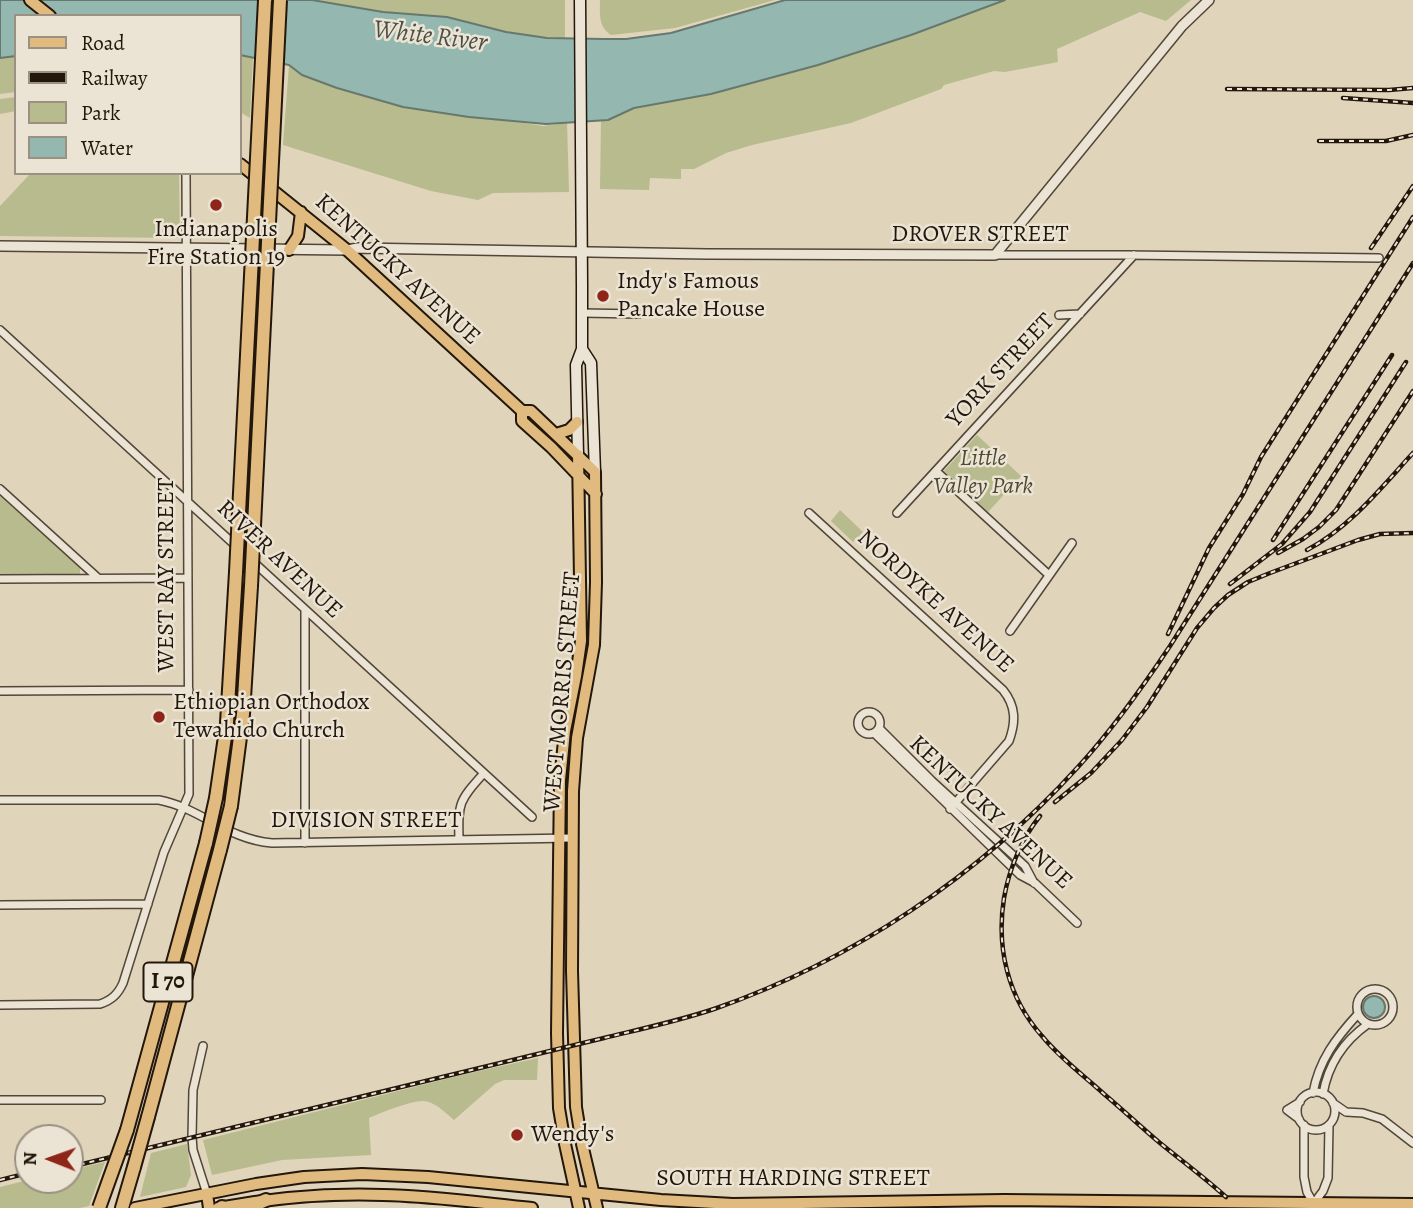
<!DOCTYPE html>
<style>
body{margin:0}
#map{position:relative;width:1413px;height:1208px;overflow:hidden;background:#e0d4bb;font-family:Alegreya,serif}
canvas{display:block}
.legend{position:absolute;left:14px;top:14px;width:228px;height:161px;box-sizing:border-box;background:#ebe3d3;border:2px solid #9b9183;margin:0;padding:9px 12px;list-style:none;font-size:21px;color:#23170c}
.legend li{display:flex;align-items:center;gap:14px;height:35px}
.legend b{width:35px;border:2px solid #9b9183}
.north{position:absolute;left:14px;top:1124px;width:70px;height:70px;box-sizing:border-box;background:#ebe3d3;border:2px solid #9b9183;border-radius:50%;rotate:271deg;font-size:19px;font-weight:700;line-height:28px;text-align:center;color:#23170c}
.north::after{content:'';display:block;margin:auto;width:24px;height:32px;background:#8f2418;clip-path:polygon(50% 0,100% 100%,50% 72%,0 100%)}
</style>
<div id="map">
<canvas width="1413" height="1208"></canvas>
<ul class="legend">
<li><b style="height:9px;background:#e0ba7e"></b>Road</li>
<li><b style="height:9px;background:#23170c"></b>Railway</li>
<li><b style="height:19px;background:#b7bb8d"></b>Park</li>
<li><b style="height:19px;background:#94b8af"></b>Water</li>
</ul>
<div class="north">N</div>
</div>
<script>
const c = document.querySelector('canvas').getContext('2d');
c.lineJoin = 'round';
function fillPath(path, color) { c.fillStyle = color; c.fill(path, 'evenodd'); }
function trace(path, color, width, dash) { c.strokeStyle = color; c.lineWidth = width; c.lineCap = dash ? 'butt' : 'round'; c.setLineDash(dash || []); c.stroke(path); }
function write(font, color, halo, rows, align = 'center') {
  c.font = font + ' Alegreya,serif'; c.lineWidth = 5; c.setLineDash([]); c.textBaseline = 'middle'; c.strokeStyle = halo; c.fillStyle = color; for (const [text, x, y, turn = 0] of rows) {
    c.save(); c.translate(x, y); c.rotate((+turn || 0) * Math.PI / 180); c.textAlign = isNaN(turn) ? turn : align; if (halo) c.strokeText(text, 0, 0); c.fillText(text, 0, 0); c.restore();
  }
}
const green = new Path2D(`
 M312,0H565V39L547,38L506,32L447,17L383,12Z
 M600,0H775L675,28L611,35C598,26 600,14 600,0Z
 M1005,0H1191L1166,21L1140,12L1057,49L1058,62L1005,72L994,71L944,85L941,89L851,123L752,145L726,153L694,169H681V179L650,178L649,190L600,189L601,120H608L634,108L711,94L818,65L911,35Z
 M240,55L253,57L250,118L240,112Z
 M16,56V92L0,94V58Z
 M289,65L302,75L337,88L403,107L467,117L512,121L543,126L567,123L569,192L493,193L478,200L431,191L283,145Z
 M16,97V111L0,114V99Z
 M31,173H193V175H179L180,238L0,236V206Z
 M977,435L1021,476L988,512L944,471Z
 M0,495L80,568V574L76,575L0,576Z
 M840,510L863,532L853,542L831,521Z
 M538,1058L537,1080H504L495,1084L454,1120C446,1113 435,1102 424,1101C412,1100 380,1113 369,1118L371,1155L282,1160L212,1175L203,1140L466,1074Z
 M187,1144L191,1175L186,1187L140,1197L151,1153Z
 M105,1162L89,1206L80,1208H0V1187L28,1180H70V1170Z`);
const water = new Path2D(`
 M0,0H312L383,12L447,17L506,32L547,38L604,39H626L671,33L785,0H1005L911,35L818,65L711,94L634,108L608,120L546,124L469,117L403,107L337,88L302,75L289,65L240,55V16H16V56L0,58Z
 M1363 1007a11 11 0 1 1 22 0a11 11 0 1 1-22 0Z`);
const minor = new Path2D(`
 M995,255H1126L1379,258
 M582,313L639,314
 M1059,315L1080,314
 M0,330L532,817
 M936,471L1049,575
 M0,489L98,578
 M809,513L1003,690C1016,706 1016,722 1009,741L950,809
 M897,513L1134,255
 M0,579L188,578
 M305,610V843
 M1010,631L1072,543
 M0,691L189,690
 M858 723a11 11 0 1 1 22 0a11 11 0 1 1-22 0Z
 M879,728L932,781L1025,866L1034,883
 M874,733L1020,875L1035,883L1077,923
 M0,800H159C201,808 226,839 272,843L572,838
 M459,840C458,802 459,801 484,773
 M0,905L148,904
 M1357 1007a18 18 0 1 1 36 0a18 18 0 1 1-36 0Z
 M0,1005L100,1004C112,1000 118,994 123,983L164,852L189,794L186,175
 M203,1046L193,1090L192,1137L193,1150L207,1194
 M1297 1111a19 19 0 1 1 38 0a19 19 0 1 1-38 0Z
 M1313,1093C1319,1060 1336,1038 1358,1014
 M1323,1094C1328,1065 1344,1041 1368,1024
 M0,1100H101
 M1333,1103L1346,1112L1363,1113L1382,1119L1413,1143
 M1299,1119L1287,1110L1300,1102
 M1304,1125V1177L1307,1192L1314,1204
 M1314,1203L1323,1191L1328,1178L1329,1125`);
const tertiary = new Path2D(`
 M0,246L347,250L358,248L707,254L995,255L1182,26L1209,0`);
const secondary = new Path2D(`
 M582,349L591,363L595,472
 M578,455L576,365L582,349V286L580,0`);
const primary = new Path2D(`
 M30,0L50,16
 M240,164L347,250L522,411H531L595,472L596,582L594,645L577,738L573,791L572,971L576,1107L582,1144L597,1208
 M289,250L298,236L301,212
 M522,411V421L551,447L596,494
 M556,434L569,430L577,422
 M578,455L581,641L576,676L565,731L560,780L557,1033L559,1108L565,1144L579,1208
 M207,1194L209,1208
 M135,1208L256,1184L304,1177L362,1174L428,1177L661,1200L733,1204L1004,1200L1413,1204
 M218,1208C272,1198 327,1193 383,1195C432,1196 482,1203 532,1208`);
const motorway = new Path2D(`
 M216,798L227,723L236,572
 M231,806L243,714L251,586
 M148,1117L220,850
 M127,1130L206,843
 M222,1207V1208
 M122,1208L134,1167
 M248,1208L266,1200`);
const rail = new Path2D(`
 M1227,89L1389,90L1413,88
 M1343,98L1413,103
 M1319,141H1386L1413,135
 M1371,248L1413,186
 M1273,540L1392,355
 M1307,550C1350,527 1380,489 1413,453
 M1278,553L1303,539L1319,527L1336,510L1413,391
 M1230,584L1282,544L1310,512L1406,362
 M1168,634L1209,548L1243,494L1261,457L1413,217
 M1055,802L1091,773L1122,740L1147,707L1197,628L1214,608L1228,595L1248,582L1270,573L1358,540L1380,534L1413,533
 M1040,816C1022,838 1009,869 1004,898C996,948 1008,998 1042,1036C1060,1058 1083,1075 1104,1094C1123,1110 1141,1127 1160,1143C1182,1161 1205,1178 1226,1197
 M70,1167C201,1135 332,1104 463,1072C510,1061 557,1049 604,1038C641,1029 678,1021 714,1009C852,961 980,875 1078,767C1112,730 1142,688 1170,646L1413,263
 M0,1180L28,1173`);
const motorwayBridge = new Path2D(`
 M236,572L265,0
 M251,586L280,0
 M206,843L216,798
 M220,850L231,806
 M134,1167L148,1117
 M99,1208L127,1130`);
const markers = [
 [216,205,7,"#8f2418"],
 [603,296,7,"#8f2418"],
 [159,717,7,"#8f2418"],
 [517,1135,7,"#8f2418"]
];
const shields = [
 [168,982,49]
];
const shieldNames = [
 ["I 70",168,982]
];
const poiNames = [
 ["Indianapolis",216,230,"center"],
 ["Fire Station 19",216,258,"center"],
 ["Indy's Famous",617,282],
 ["Pancake House",617,310],
 ["Ethiopian Orthodox",173,703],
 ["Tewahido Church",173,731],
 ["Wendy's",531,1135]
];
const streetNames = [
 ["DROVER STREET",980,235],
 ["KENTUCKY AVENUE",397,270,42],
 ["YORK STREET",1001,371,-47],
 ["RIVER AVENUE",279,560,43],
 ["WEST RAY STREET",167,575,-90],
 ["NORDYKE AVENUE",935,602,42],
 ["WEST MORRIS STREET",563,692,-85],
 ["KENTUCKY AVENUE",990,813,43],
 ["DIVISION STREET",366,821],
 ["SOUTH HARDING STREET",793,1179]
];
const parkNames = [
 ["Little",983,459],
 ["Valley Park",983,487]
];
const waterNames = [
 ["White River",430,37,7]
];
fillPath(green, '#b7bb8d');
fillPath(water, '#94b8af');
trace(water, '#67786e', 2);
trace(minor, '#524638', 10);
trace(tertiary, '#524638', 12);
trace(secondary, '#23170c', 13);
trace(primary, '#23170c', 14);
trace(motorway, '#23170c', 16);
trace(minor, '#ebe3d3', 7);
trace(tertiary, '#ebe3d3', 9);
trace(secondary, '#ebe3d3', 10);
trace(primary, '#e0ba7e', 10);
trace(motorway, '#e0ba7e', 12);
trace(rail, '#23170c', 4.5);
trace(rail, '#ebe3d3', 2, [5]);
trace(motorwayBridge, '#23170c', 16, []);
trace(motorwayBridge, '#e0ba7e', 12);
for (const [x, y, r, color] of markers) { const dot = new Path2D(); dot.arc(x, y, r, 0, 2 * Math.PI); c.fillStyle = color; c.fill(dot); trace(dot, '#ebe3d3', 2.5); }
for (const [x, y, w] of shields) { const box = new Path2D(); box.roundRect(x - w / 2, y - 19.5, w, 39, 5); c.fillStyle = '#ebe3d3'; c.fill(box); trace(box, '#23170c', 2); }
write('bold 23px', '#23170c', null, shieldNames);
write('24px', '#23170c', '#ebe3d3', poiNames, 'left');
write('24px', '#23170c', '#ebe3d3', streetNames);
write('italic 24px', '#4f4833', '#ebe3d3', parkNames);
write('italic 26px', '#4b4f45', '#ebe3d3', waterNames);
</script>
